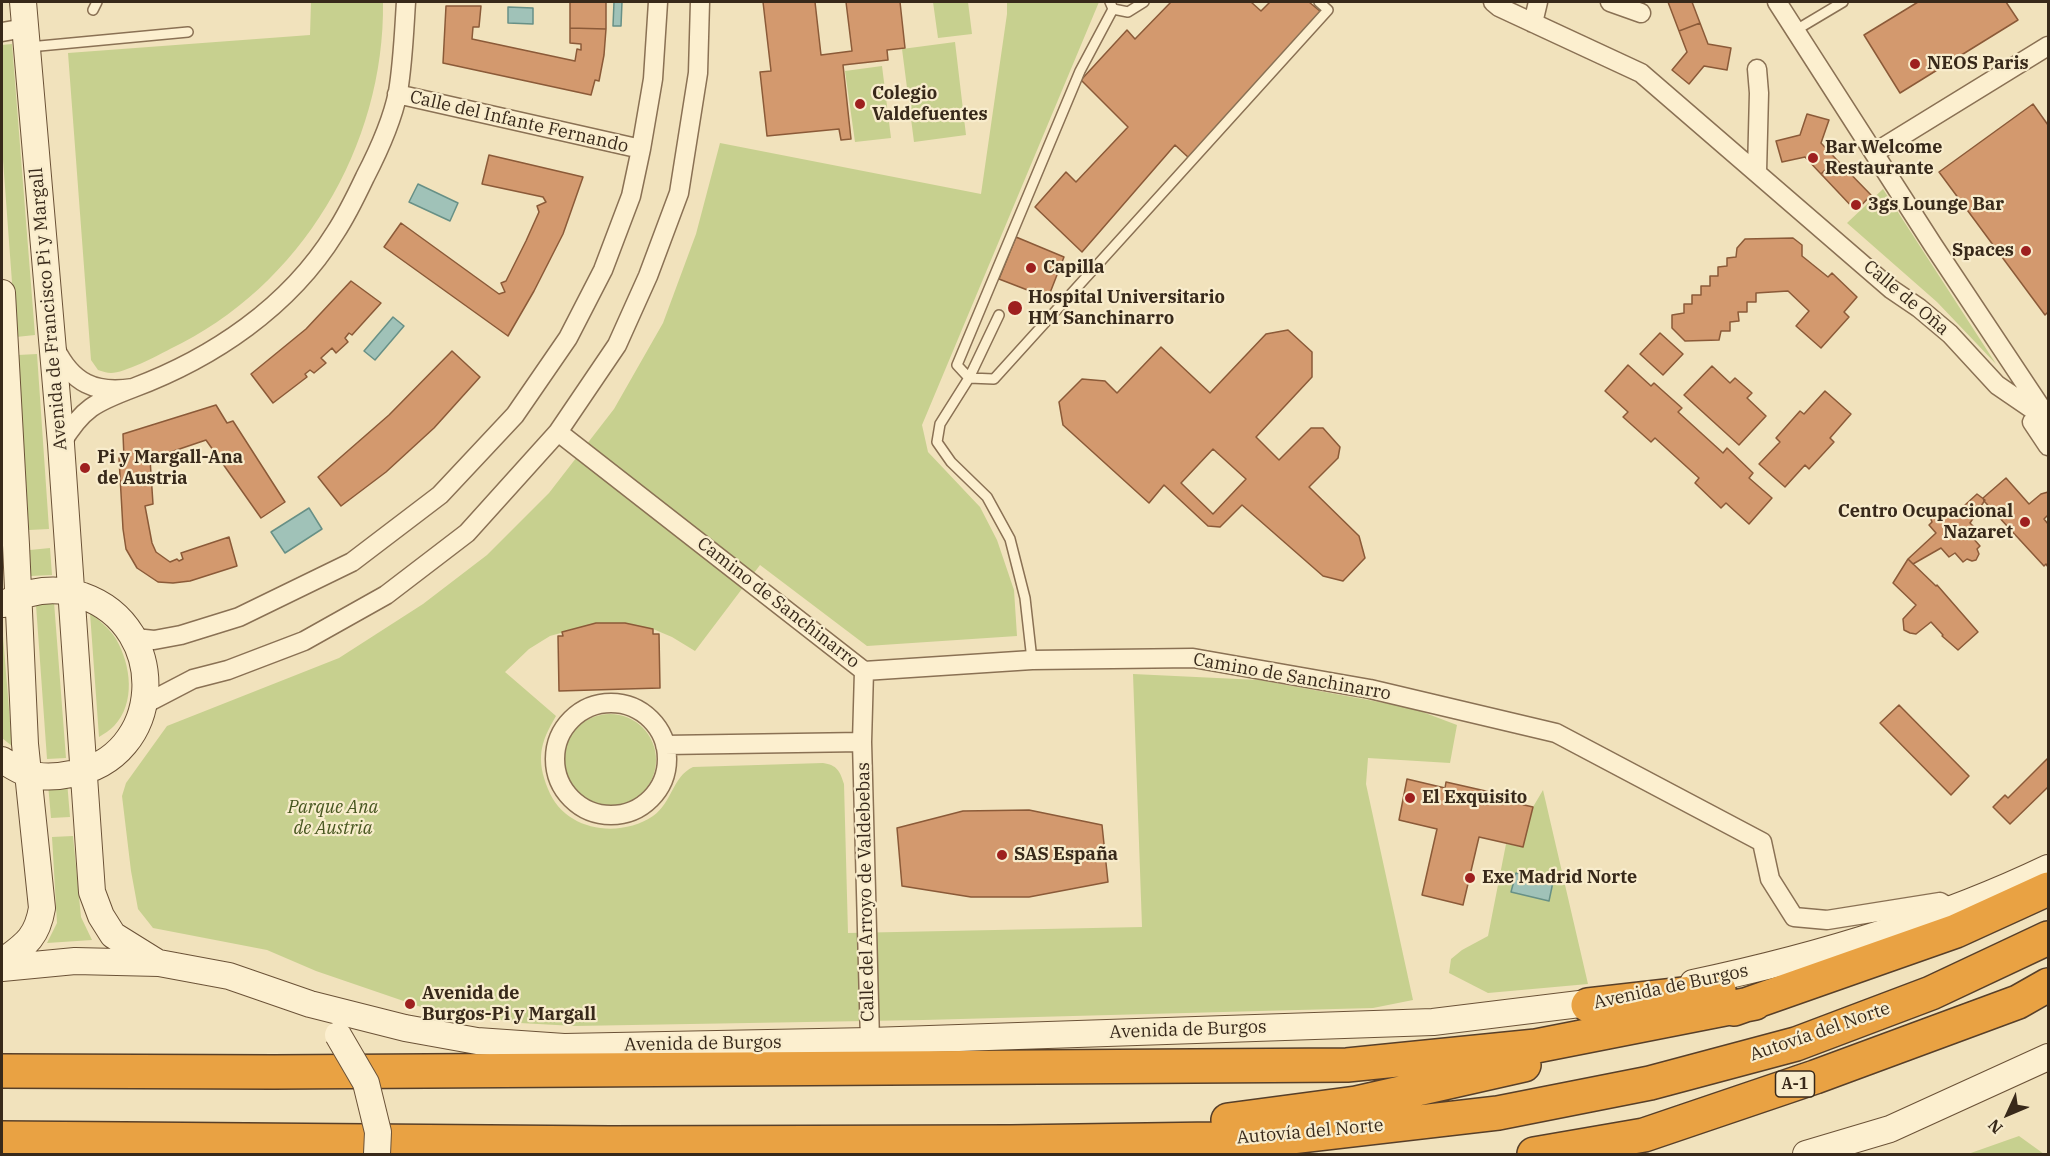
<!DOCTYPE html>
<meta charset="utf-8">
<style>
body{margin:0}
#map{position:relative;width:2050px;height:1156px;overflow:hidden;background:#f1e2bc;font-family:"IBM Plex Serif",serif}
canvas{display:block}
.frame{position:absolute;inset:0;border:3px solid #38291a;pointer-events:none}
.north{position:absolute;left:1978px;top:1084px;width:60px;height:60px;-webkit-text-stroke:4px #f8eccc;paint-order:stroke;rotate:226deg;font-size:16px;font-weight:700;line-height:24px;text-align:center;color:#38291a}
.north::after{content:'';display:block;margin:auto;width:21px;height:27px;background:#38291a;clip-path:polygon(50% 0,100% 100%,50% 72%,0 100%)}
</style>
<div id="map">
<canvas width="2050" height="1156"></canvas>
<div class="frame"></div>
<div class="north">N</div>
</div>
<script>
const c = document.querySelector('canvas').getContext('2d');
c.lineJoin = 'round';
function fillPath(path, color) { c.fillStyle = color; c.fill(path, 'evenodd'); }
function trace(path, color, width, dash) { c.strokeStyle = color; c.lineWidth = width; c.lineCap = dash ? 'butt' : 'round'; c.setLineDash(dash || []); c.stroke(path); }
function write(font, color, halo, rows, align = 'center') {
  c.font = font + ' "IBM Plex Serif",serif'; c.lineWidth = 4.5; c.setLineDash([]); c.textBaseline = 'middle'; c.strokeStyle = halo; c.fillStyle = color; for (const [text, x, y, turn = 0] of rows) {
    c.save(); c.translate(x, y); c.rotate((+turn || 0) * Math.PI / 180); c.textAlign = isNaN(turn) ? turn : align; if (halo) c.strokeText(text, 0, 0); c.fillText(text, 0, 0); c.restore();
  }
}
const green = new Path2D(`
 M311,2H383C385,146 301,287 170,349C157,356 124,373 111,373C107,373 102,371 98,370L91,360L68,53L310,35Z
 M933,2H968L972,34L938,38Z
 M1007,2H1099L922,425L928,452L980,507L997,540L1014,590L1017,636L867,646L760,565L695,651L672,637L653,629L596,623L550,636L529,649L505,672L556,716C540,743 536,759 548,789C564,831 619,839 653,816C672,803 672,777 693,767L823,763C837,765 840,771 844,784L848,933L1142,927L1133,674L1259,680L1412,708L1457,725L1450,763L1368,758L1366,784L1413,1000L1373,1008L923,1020L574,1026L520,1023L424,1008L316,971L267,950L153,928L138,909L131,871L122,796L126,783L167,726L339,658L423,604L487,555L549,493L614,409L663,323L696,234L720,143L981,194L1007,14Z
 M955,42L966,135L914,142L902,49Z
 M12,44L35,335L16,337L2,146V45Z
 M882,66L891,138L855,142L845,71Z
 M1883,189L1996,364L1937,302L1847,223Z
 M37,354L49,529L29,530L18,355Z
 M50,548L52,575L31,576L30,550Z
 M54,602L66,758L47,759L36,605Z
 M90,613C99,620 110,629 116,639C131,665 136,703 114,726C110,730 104,734 99,737Z
 M2,624L12,746L2,738Z
 M564 760a46 46 0 1 1 92 0a46 46 0 1 1-92 0Z
 M67,781L70,817L51,818L48,784Z
 M1543,790L1588,984L1488,993L1449,973L1451,959L1462,950L1488,936L1506,844L1523,847L1533,807Z
 M73,836L81,917L92,940L47,943L57,923L52,837Z
 M2019,1136L2044,1154H1968Z`);
const water = new Path2D(`
 M614,2H622L621,26H613Z
 M508,7L533,8V24L508,23Z
 M418,184L458,203L450,221L409,202Z
 M393,317L404,326L375,360L364,351Z
 M309,508L322,529L285,553L271,532Z
 M1516,873L1553,882L1549,901L1511,892Z`);
const building = new Path2D(`
 M570,2H606V29L570,28Z
 M763,2H815L821,55L852,51L846,2H900L905,48L887,50L888,60L843,65L851,139L841,140L839,129L767,136L760,72L771,71Z
 M1171,2H1251L1261,11L1270,2H1309L1321,12L1189,158L1175,145L1082,252L1035,207L1066,172L1076,182L1128,127L1081,80L1127,30L1135,39Z
 M1668,2H1692L1700,23L1679,31Z
 M1918,2H2006L2018,20L1900,93L1864,35Z
 M446,6H481L479,27H473L472,39L575,61L577,49L581,50V44L570,43V28L606,29L604,55L599,81L595,80L591,95L443,63Z
 M1700,23L1708,44L1731,48L1727,70L1704,66L1689,84L1672,70L1687,52L1679,31Z
 M2033,104L2048,125V312L2045,315L1939,172Z
 M1807,114L1829,120L1821,143L1836,159L1821,174L1805,157L1782,162L1776,141L1800,135Z
 M489,155L583,177L563,234L534,291L508,336L384,247L401,223L499,294L505,292L501,283L506,281L526,241L539,212L537,206L546,202L543,197L482,184Z
 M1836,159L1871,195L1856,211L1821,174Z
 M1016,237L1064,257L1048,298L999,279Z
 M1793,238L1802,245V256L1828,277L1832,273L1857,297L1844,312L1849,317L1821,348L1796,326L1809,311L1788,291L1756,293V302H1747V312H1738L1739,321L1730,322V331H1721L1719,340L1685,341L1672,328V315L1684,313V304H1692V295H1701V286H1710V276H1718V267L1727,266V258L1736,257L1737,248L1745,239Z
 M351,281L381,303L352,335L349,333L345,338L348,342L336,353L332,348L321,358L326,363L314,373L310,370L305,374L307,377L273,403L251,374L306,329Z
 M1288,330L1312,352V377L1256,437L1279,460L1311,428H1323L1340,447L1338,458L1309,487L1359,536L1365,558L1343,581L1323,576L1242,505L1220,527L1208,526L1164,485L1149,503L1063,425L1059,402L1082,379L1105,381L1117,393L1161,347L1210,393L1266,334ZM1213,449L1246,479L1213,514L1181,483Z
 M1660,333L1683,354L1663,375L1640,354Z
 M452,351L480,377L434,428L386,472L341,506L318,477L389,415Z
 M1628,365L1651,386L1654,383L1682,408L1678,412L1723,453L1727,448L1753,473L1749,478L1772,498L1749,524L1726,503L1721,508L1695,483L1699,478L1655,438L1651,442L1623,417L1628,412L1605,391Z
 M1712,366L1730,383L1735,378L1752,393L1747,398L1766,416L1739,445L1684,395Z
 M1825,391L1851,414L1830,438L1834,442L1809,469L1805,465L1785,487L1759,464L1780,442L1776,438L1800,411L1804,414Z
 M216,405L227,423L233,421L285,502L261,518L206,440L150,459L153,504L145,506L152,543L156,552L170,562L177,559L179,561L183,559L181,553L229,537L237,566L190,581L173,583L158,582L137,568L126,549L123,529L119,458H124L123,434Z
 M2006,478L2029,504L2041,494L2048,492V515L2044,519L2048,524V567L2046,564L2044,566L1984,501L1983,498Z
 M1977,494L1985,500L1970,523L1978,531L1972,537L1980,546L1977,549L1979,554L1976,560L1972,561L1967,559L1963,562L1955,553L1949,557L1941,548L1913,564L1908,559L1936,533L1929,525L1932,522L1930,517L1932,512L1937,510L1944,512L1946,509L1953,516Z
 M1908,559L1936,586L1937,585L1978,632L1958,650L1942,636L1943,635L1931,622L1916,634L1910,633L1904,630L1903,619L1916,605L1893,583Z
 M596,623H625L653,629V634H659L660,688L559,691L558,636H563L562,632Z
 M1899,705L1969,776L1951,795L1880,723Z
 M2048,758V787L2010,824L1993,807L2005,795L2008,798Z
 M1407,779L1445,788L1446,782L1490,792L1489,797L1533,807L1523,847L1479,837L1463,905L1422,895L1437,829L1399,820Z
 M1029,810L1102,825L1108,882L1029,897H971L902,886L897,828L963,811Z`);
const lane = new Path2D(`
 M1110,2L1113,9L1080,71L957,365L969,378L994,379L1328,10L1319,2
 M1113,9L1128,12L1144,2
 M93,10L97,2
 M1796,30L1843,2
 M29,47L188,32
 M999,315L969,378L940,424L937,442L951,462L987,497L1010,539L1025,598L1032,660`);
const street = new Path2D(`
 M1493,2L1499,7L1641,73L1891,289L1919,308L1950,334L1997,385L2035,411L2048,430
 M1610,2L1641,13
 M1777,2L1933,245L2046,415
 M1533,23L1538,2
 M2,32L25,28
 M397,94L641,149
 M1874,153L2048,46
 M1757,172L1759,93L1757,69
 M55,348C72,383 95,394 133,388C96,402 82,408 61,444
 M133,388C213,358 289,307 335,233C347,215 356,196 365,177C379,150 392,122 398,92C403,62 404,32 406,2
 M2032,422L2048,446
 M558,432L864,671L1032,660L1193,658L1370,689L1556,733L1762,842L1770,879L1794,917L1827,920L1940,902L1945,905L1948,910
 M135,638L154,640L181,635L239,617L352,562L440,495L515,415L568,338L603,270L631,196L641,149L653,79L658,2
 M864,671L862,742L870,1041
 M555 759a56 56 0 1 1 112 0a56 56 0 1 1-112 0Z
 M145,704L193,679L228,670L304,641L386,595L467,533L558,432L617,345L648,276L679,193L698,73L700,2
 M665,745L862,742`);
const secondary = new Path2D(`
 M23,2L61,444L92,892L101,916L113,935L158,963
 M2,293L16,545L25,744L42,908C37,938 25,945 2,962
 M2,760C9,764 18,770 26,773C40,778 57,777 71,774C165,758 171,627 83,596C57,586 29,590 4,604
 M2,968L75,961L159,963L229,976L310,1004L405,1028L477,1041L564,1047L870,1041L1433,1022L1604,1001
 M1693,983C1816,957 1935,922 2048,868
 M1806,1154L1890,1129L2048,1057`);
const highway = new Path2D(`
 M1588,1005L1719,990
 M1734,1009L1956,931L2048,889
 M2,1071L274,1072L1347,1065L1536,1046L1755,1003
 M1228,1120L1356,1103L1524,1065
 M2,1138L610,1143L1011,1142L1282,1138L1498,1113L1650,1083L1796,1044L1931,993L2048,938
 M1534,1154L1644,1135L1815,1077L2018,1002L2048,985`);
const secondaryBridge = new Path2D(`
 M338,1035L366,1083L378,1132L377,1154`);
const markers = [
 [1915,64,6,"#9e201f"],
 [860,104,6,"#9e201f"],
 [1813,158,6,"#9e201f"],
 [1856,205,6,"#9e201f"],
 [2026,251,6,"#9e201f"],
 [1031,268,6,"#9e201f"],
 [1015,308,8,"#9e201f"],
 [85,468,6,"#9e201f"],
 [2025,522,6,"#9e201f"],
 [1410,798,6,"#9e201f"],
 [1002,855,6,"#9e201f"],
 [1470,878,6,"#9e201f"],
 [410,1004,6,"#9e201f"]
];
const shields = [
 [1795,1084,39]
];
const shieldNames = [
 ["A-1",1795,1084]
];
const poiNames = [
 ["NEOS Paris",1927,64],
 ["Colegio",872,94],
 ["Valdefuentes",872,115],
 ["Bar Welcome",1825,148],
 ["Restaurante",1825,169],
 ["3gs Lounge Bar",1868,205],
 ["Spaces",2014,251,"right"],
 ["Capilla",1043,268],
 ["Hospital Universitario",1028,298],
 ["HM Sanchinarro",1028,319],
 ["Pi y Margall-Ana",97,458],
 ["de Austria",97,479],
 ["Centro Ocupacional",2013,512,"right"],
 ["Nazaret",2013,533,"right"],
 ["El Exquisito",1422,798],
 ["SAS España",1014,855],
 ["Exe Madrid Norte",1482,878],
 ["Avenida de",422,994],
 ["Burgos-Pi y Margall",422,1015]
];
const streetNames = [
 ["Calle del Infante Fernando",519,122,13],
 ["Calle de Oña",1906,298,40],
 ["Avenida de Francisco Pi y Margall",49,309,-95],
 ["Camino de Sanchinarro",778,603,38],
 ["Camino de Sanchinarro",1292,677,10],
 ["Calle del Arroyo de Valdebebas",866,892,-91],
 ["Avenida de Burgos",1671,987,-12],
 ["Avenida de Burgos",1188,1030,-2],
 ["Autovía del Norte",1820,1032,-19],
 ["Avenida de Burgos",703,1044,-1],
 ["Autovía del Norte",1310,1132,-5]
];
const parkNames = [
 ["Parque Ana",333,808],
 ["de Austria",333,829]
];
fillPath(green, '#c7d08f');
fillPath(water, '#a0c2b8');
trace(water, '#679086', 1.5);
fillPath(building, '#d3996e');
trace(building, '#8b5a38', 1.5);
trace(lane, '#8a7154', 12);
trace(street, '#8a7154', 21);
trace(secondary, '#6b5237', 28);
trace(highway, '#573f29', 36);
trace(lane, '#fcefcf', 9);
trace(street, '#fcefcf', 18);
trace(secondary, '#fcefcf', 26);
trace(highway, '#e9a243', 33);
trace(secondaryBridge, '#6b5237', 28, []);
trace(secondaryBridge, '#fcefcf', 26);
for (const [x, y, r, color] of markers) { const dot = new Path2D(); dot.arc(x, y, r, 0, 2 * Math.PI); c.fillStyle = color; c.fill(dot); trace(dot, '#f8eccc', 2); }
for (const [x, y, w] of shields) { const box = new Path2D(); box.roundRect(x - w / 2, y - 13, w, 26, 4.5); c.fillStyle = '#f8eccc'; c.fill(box); trace(box, '#38291a', 1.5); }
write('bold 16px', '#38291a', null, shieldNames);
write('bold 18px', '#38291a', '#f8eccc', poiNames, 'left');
write('18px', '#38291a', '#f8eccc', streetNames);
write('italic 18px', '#47561f', '#f8eccc', parkNames);
</script>
